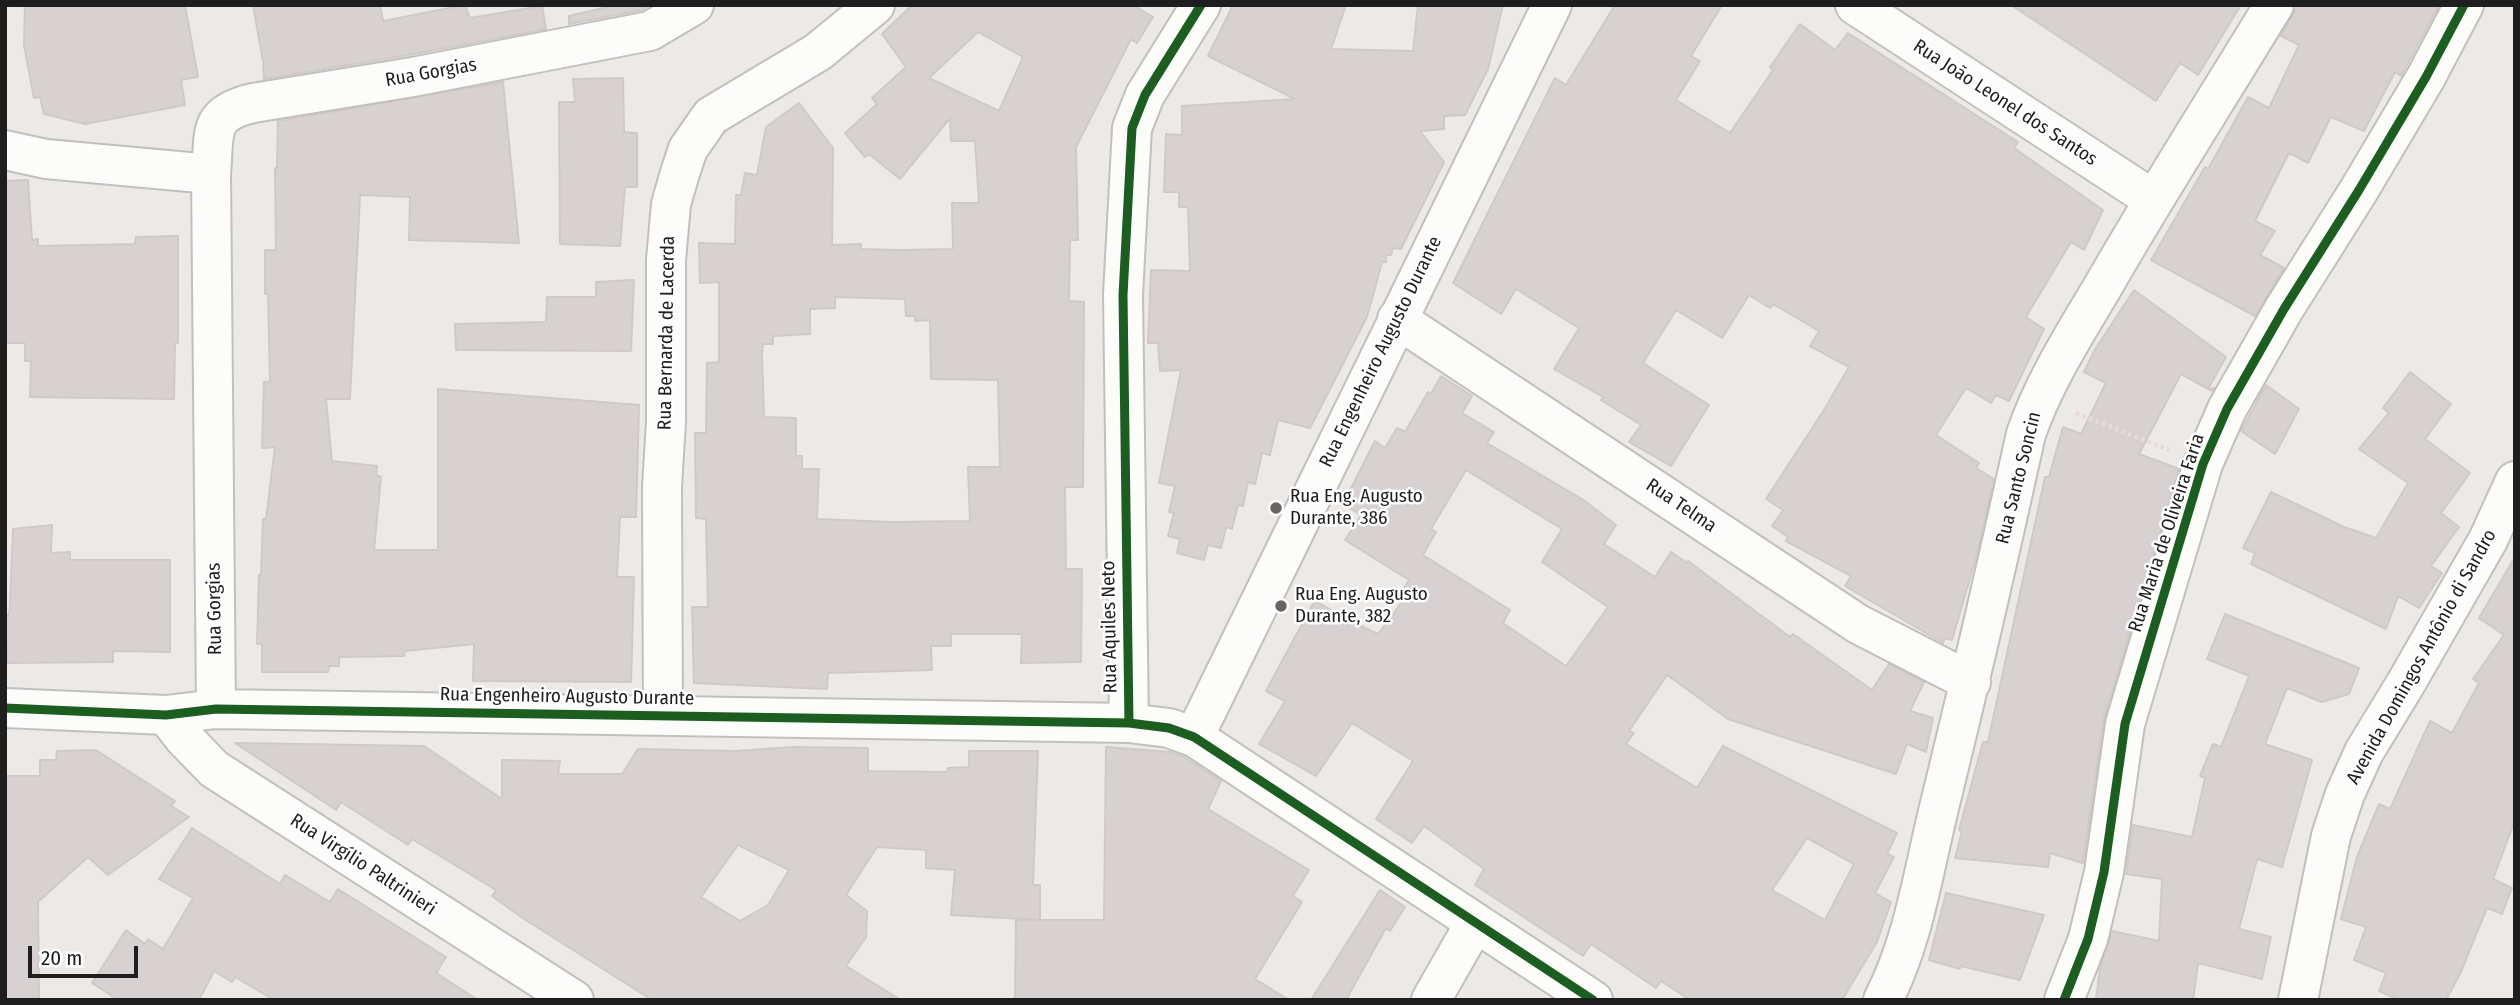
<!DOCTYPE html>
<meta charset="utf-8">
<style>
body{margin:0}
#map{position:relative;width:2520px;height:1005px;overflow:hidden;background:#ece9e6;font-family:"Fira Sans Condensed",sans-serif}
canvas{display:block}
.frame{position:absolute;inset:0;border:7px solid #1e1e1e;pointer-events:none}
.scale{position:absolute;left:28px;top:946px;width:110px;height:32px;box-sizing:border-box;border:4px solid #1e1e1e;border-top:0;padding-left:9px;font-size:21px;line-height:24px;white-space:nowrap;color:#1e1e1e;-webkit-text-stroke:5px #fff;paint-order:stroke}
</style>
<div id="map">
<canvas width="2520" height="1005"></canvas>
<div class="frame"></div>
<div class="scale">20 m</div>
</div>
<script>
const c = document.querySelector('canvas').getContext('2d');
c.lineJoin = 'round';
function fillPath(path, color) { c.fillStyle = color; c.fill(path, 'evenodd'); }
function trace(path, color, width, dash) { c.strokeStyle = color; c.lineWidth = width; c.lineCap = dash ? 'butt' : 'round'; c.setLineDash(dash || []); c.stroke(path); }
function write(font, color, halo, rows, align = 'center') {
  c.font = font + ' "Fira Sans Condensed",sans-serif'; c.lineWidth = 5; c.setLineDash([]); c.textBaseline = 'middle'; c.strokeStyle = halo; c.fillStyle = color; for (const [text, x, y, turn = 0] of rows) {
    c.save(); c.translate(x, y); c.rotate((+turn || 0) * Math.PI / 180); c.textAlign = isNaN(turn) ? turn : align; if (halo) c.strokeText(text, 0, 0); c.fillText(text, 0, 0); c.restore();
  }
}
const building = new Path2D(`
 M25,5H185L198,77L181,80L185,105L85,124L44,114L40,97L34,98L24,45Z
 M253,5H380L383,21L465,5L470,18L542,6L546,29L409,55L264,79L263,61Z
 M616,5H651L642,10L569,24V16Z
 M912,5H1133L1153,17L1137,43L1131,39L1076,147L1078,240H1070L1069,301L1084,302L1083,487H1065L1066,569H1082L1081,662L1021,663L1022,634H951V646H931L932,670L828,673L827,689L694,683L692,607H708L706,519L696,518L695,433H706L707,363L719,362V282L700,283L699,243L735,244L736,195H741L745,173L757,175L766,127L799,103L833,148L832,245L861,244V249L900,250L953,249L952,203H979L975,141H951L950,118L900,179L869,154L865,157L845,133L877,104L872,98L906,67L882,34ZM978,32L1023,57L999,111L929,78ZM835,297L905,299L906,316H915V321L930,320L931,379L998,380L1000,467H968L970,521L890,522L817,519L819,469H802V456H796V418L764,417L762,354L763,344H773V336L810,334V309L835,308Z
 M1233,5H1346L1331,49L1413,51L1418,5H1503L1488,69L1465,115L1444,116V129L1420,131L1444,162L1401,249L1393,248L1391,255H1386V262H1382L1367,317L1310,428L1278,420L1270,455L1262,453L1255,484L1248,482L1243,506L1238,505L1232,529L1226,527L1221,548L1208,545L1204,560L1177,553L1180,539L1168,536L1174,513L1169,512L1175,486L1159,483L1181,370L1160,371L1158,343H1148L1151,270L1190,271L1188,207H1179V192H1164L1166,134L1182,135V106L1295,99L1208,56Z
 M1615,5H1722L1691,56L1700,61L1676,100L1730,133L1773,70L1770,67L1800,24L1835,50L1848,33L2018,142L2014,148L2103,210L2084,250L2071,242L2026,317L2044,329L2009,401L1996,395L1991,403L1966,388L1936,435L1979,463L1976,468L1994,479L1977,554L1952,640L1945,638L1943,643L1845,586L1851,576L1786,541L1788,537L1772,526L1783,510L1766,499L1824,410L1849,367L1810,346L1819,331L1773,304L1770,308L1749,295L1722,338L1676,310L1643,363L1709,405L1671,466L1629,442L1641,425L1601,400L1603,397L1554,369L1579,328L1516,289L1501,314L1453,283L1555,78L1566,85Z
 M2011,5H2241L2198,75L2180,63L2156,101Z
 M2298,5H2439L2401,76L2395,72L2364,131L2331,117L2308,163L2289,153L2255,221L2275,231L2260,255L2284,268L2255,316L2151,260L2205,167L2208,169L2248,97L2269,108L2299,45L2281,36Z
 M623,78L624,132L637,133V187H625L620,246L560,244L559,102H575L573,79Z
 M503,82L519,243L409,240L410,197L360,195L350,399H326L332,461L377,466L376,475L381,477L374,550H438V389L639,405L636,517H620L617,577H634L631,682L473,681L474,644L405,651L404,656L339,657V666H329L328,672H262V644H257L259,575H261L263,519H266L275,447L262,448L264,382H270L268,293L265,294V250H276L275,168H277L278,121Z
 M28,180L32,240L38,239V246L135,244L136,237L178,236V343H175L174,399L30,397L31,361H25V343H5V181Z
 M634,280L631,351L456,350L455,324L546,322L547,297H596V282Z
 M2134,290L2226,357L2208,389L2214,388L2212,391L2181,374L2139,454L2179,469L2104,718L2083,863L2050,853L2048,867L1955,858L1962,831L1959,830L1983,742H1988L2045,477H2049L2063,427L2081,434L2106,383L2084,372L2094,351Z
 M2410,372L2451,404L2425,439L2470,473L2441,513L2459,527L2431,566L2442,573L2419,608L2398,596L2386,629L2251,564L2255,553L2243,548L2271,492L2344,527L2376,538L2408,483L2359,449L2389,413L2383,408Z
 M1441,376L1472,396L1462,413L1494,432L1487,443L1582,499L1616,525L1604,544L1655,577L1671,552L1687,563L1688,561L1790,637L1793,634L1872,690L1889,664L1924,682L1910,711L1933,718L1926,752L1907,744L1896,774L1728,719L1667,675L1629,731L1634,733L1626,744L1697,788L1723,746L1897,833L1887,854L1894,857L1875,893L1891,902L1877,942L1842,1000H1690L1661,981L1656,988L1591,944L1583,956L1475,885L1484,869L1424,826L1412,843L1376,819L1413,761L1352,723L1316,776L1259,744L1285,701L1266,691L1315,600L1343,618L1378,634L1409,592L1404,588L1409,580L1345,540L1361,515L1343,504L1375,441L1385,448L1397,428L1405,432L1428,392L1431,394ZM1466,470L1562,529L1542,562L1608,607L1566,666L1503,623L1510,610L1423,555L1436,532L1431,529ZM1807,838L1854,864L1825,920L1772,890Z
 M2266,385L2299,409L2275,454L2241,431Z
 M52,525L51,553L70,552V560H170V652L113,651V662L7,663L6,615H9L10,604L13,529Z
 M2515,557V820L2493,879L2512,888L2502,914L2487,908L2460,974L2446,1000H2399L2379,991L2386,973L2354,960L2366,927L2341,919L2357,857L2379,804L2390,809L2430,721L2452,733L2479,683L2473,679L2504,635L2479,618Z
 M2225,614L2359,668L2349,694L2322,702L2287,688L2265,744L2312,760L2282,867L2257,859L2239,929L2271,937L2262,979L2198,963L2193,1000H2096L2100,967L2112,931L2159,941L2162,879L2126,874L2133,825L2192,837L2205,778L2200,776L2213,744L2221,747L2249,676L2207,659Z
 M235,743L424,746L502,799V760L560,761L558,774H622L638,749L736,751L792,747L868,748V771L947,772L948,768L969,767V751H1038L1033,885H1040V920L951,915L955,870L926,868V850L877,847L846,895L867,911L866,937L846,966L901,1000H652L521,917L492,896L496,890L412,839L408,845L341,802L336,810ZM738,845L789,870L768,905L740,921L701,897Z
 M1106,747L1170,752L1184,757L1221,781L1208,809L1309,870L1293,896L1302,902L1255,979L1289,1000H1015L1016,920H1104Z
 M96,750L175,801L171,806L189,817L108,875L88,857L38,902L39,1000H5V776H40V760H56L57,751Z
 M192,828L280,884L285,875L330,902L338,889L446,957L436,973L478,1000H274L235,977L232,982L214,971L199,1000H118L92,983L126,930L145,944L148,939L163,949L193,898L159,879Z
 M1380,890L1405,907L1390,931L1386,928L1346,1000H1311Z
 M1946,893L2044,915L2020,980L1961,966L1960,969L1929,960Z`);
const path = new Path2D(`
 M2076,413L2169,450`);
const minor = new Path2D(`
 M1201,5L1145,95L1132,128L1123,295L1129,723L1169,728L1194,737L1593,1000
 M1855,5L2154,200
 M5,150L46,159L211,174
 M1397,319L1858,624L1971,682
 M5,708L166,715L216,709L1129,723
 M216,709L211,174C215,133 206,114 253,103L413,77L650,31L694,5
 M166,715L184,738L214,769L574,1000
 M663,716L662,487L666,422V260L671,204L680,173L688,149L711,116L818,52L875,5
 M1194,737L1552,5
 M1431,1000L1475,923
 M1883,1000C1913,942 1923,874 1938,812C1969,686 1998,561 2026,434C2044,382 2074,335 2102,288C2157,192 2217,99 2274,5
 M2064,1000L2088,939L2104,872L2125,724L2203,464L2227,409L2284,309L2359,190L2426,77L2464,5
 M2298,1000L2331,836L2345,794L2364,752L2406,683L2488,540L2515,481`);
const cycleway = new Path2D(`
 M1201,5L1145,95L1132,128L1123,295L1129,723L1169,728L1194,737L1593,1000
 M5,708L166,715L216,709L1129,723
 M2064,1000L2088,939L2104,872L2125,724L2203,464L2227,409L2284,309L2359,190L2426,77L2464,5`);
const markers = [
 [1276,508,7,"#666564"],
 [1281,606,7,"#666564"]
];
const streetNames = [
 ["Rua Gorgias",431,73,-10],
 ["Rua João Leonel dos Santos",2005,103,33],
 ["Rua Bernarda de Lacerda",667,333,-89],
 ["Rua Engenheiro Augusto Durante",1381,352,-64],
 ["Rua Santo Soncin",2019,478,-76],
 ["Rua Telma",1681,506,34],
 ["Rua Maria de Oliveira Faria",2167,533,-72],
 ["Rua Gorgias",215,609,-91],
 ["Rua Aquiles Neto",1110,627,-91],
 ["Avenida Domingos Antônio di Sandro",2422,657,-61],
 ["Rua Engenheiro Augusto Durante",567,697,1],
 ["Rua Virgílio Paltrinieri",363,865,33]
];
const poiNames = [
 ["Rua Eng. Augusto",1290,497],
 ["Durante, 386",1290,519],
 ["Rua Eng. Augusto",1295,595],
 ["Durante, 382",1295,617]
];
fillPath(building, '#d7d2d1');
trace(building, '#d0cac7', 2);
trace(minor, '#c2c0bf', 42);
trace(path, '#ebd8db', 4.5, [3.5, 3.5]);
trace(minor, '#fcfcfb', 38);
trace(cycleway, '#1b5e20', 9);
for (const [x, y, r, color] of markers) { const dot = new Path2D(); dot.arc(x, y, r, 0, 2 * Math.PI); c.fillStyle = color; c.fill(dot); trace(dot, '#fff', 2.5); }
write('19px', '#1e1e1e', '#fff', streetNames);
write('19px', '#1e1e1e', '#fff', poiNames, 'left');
</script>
